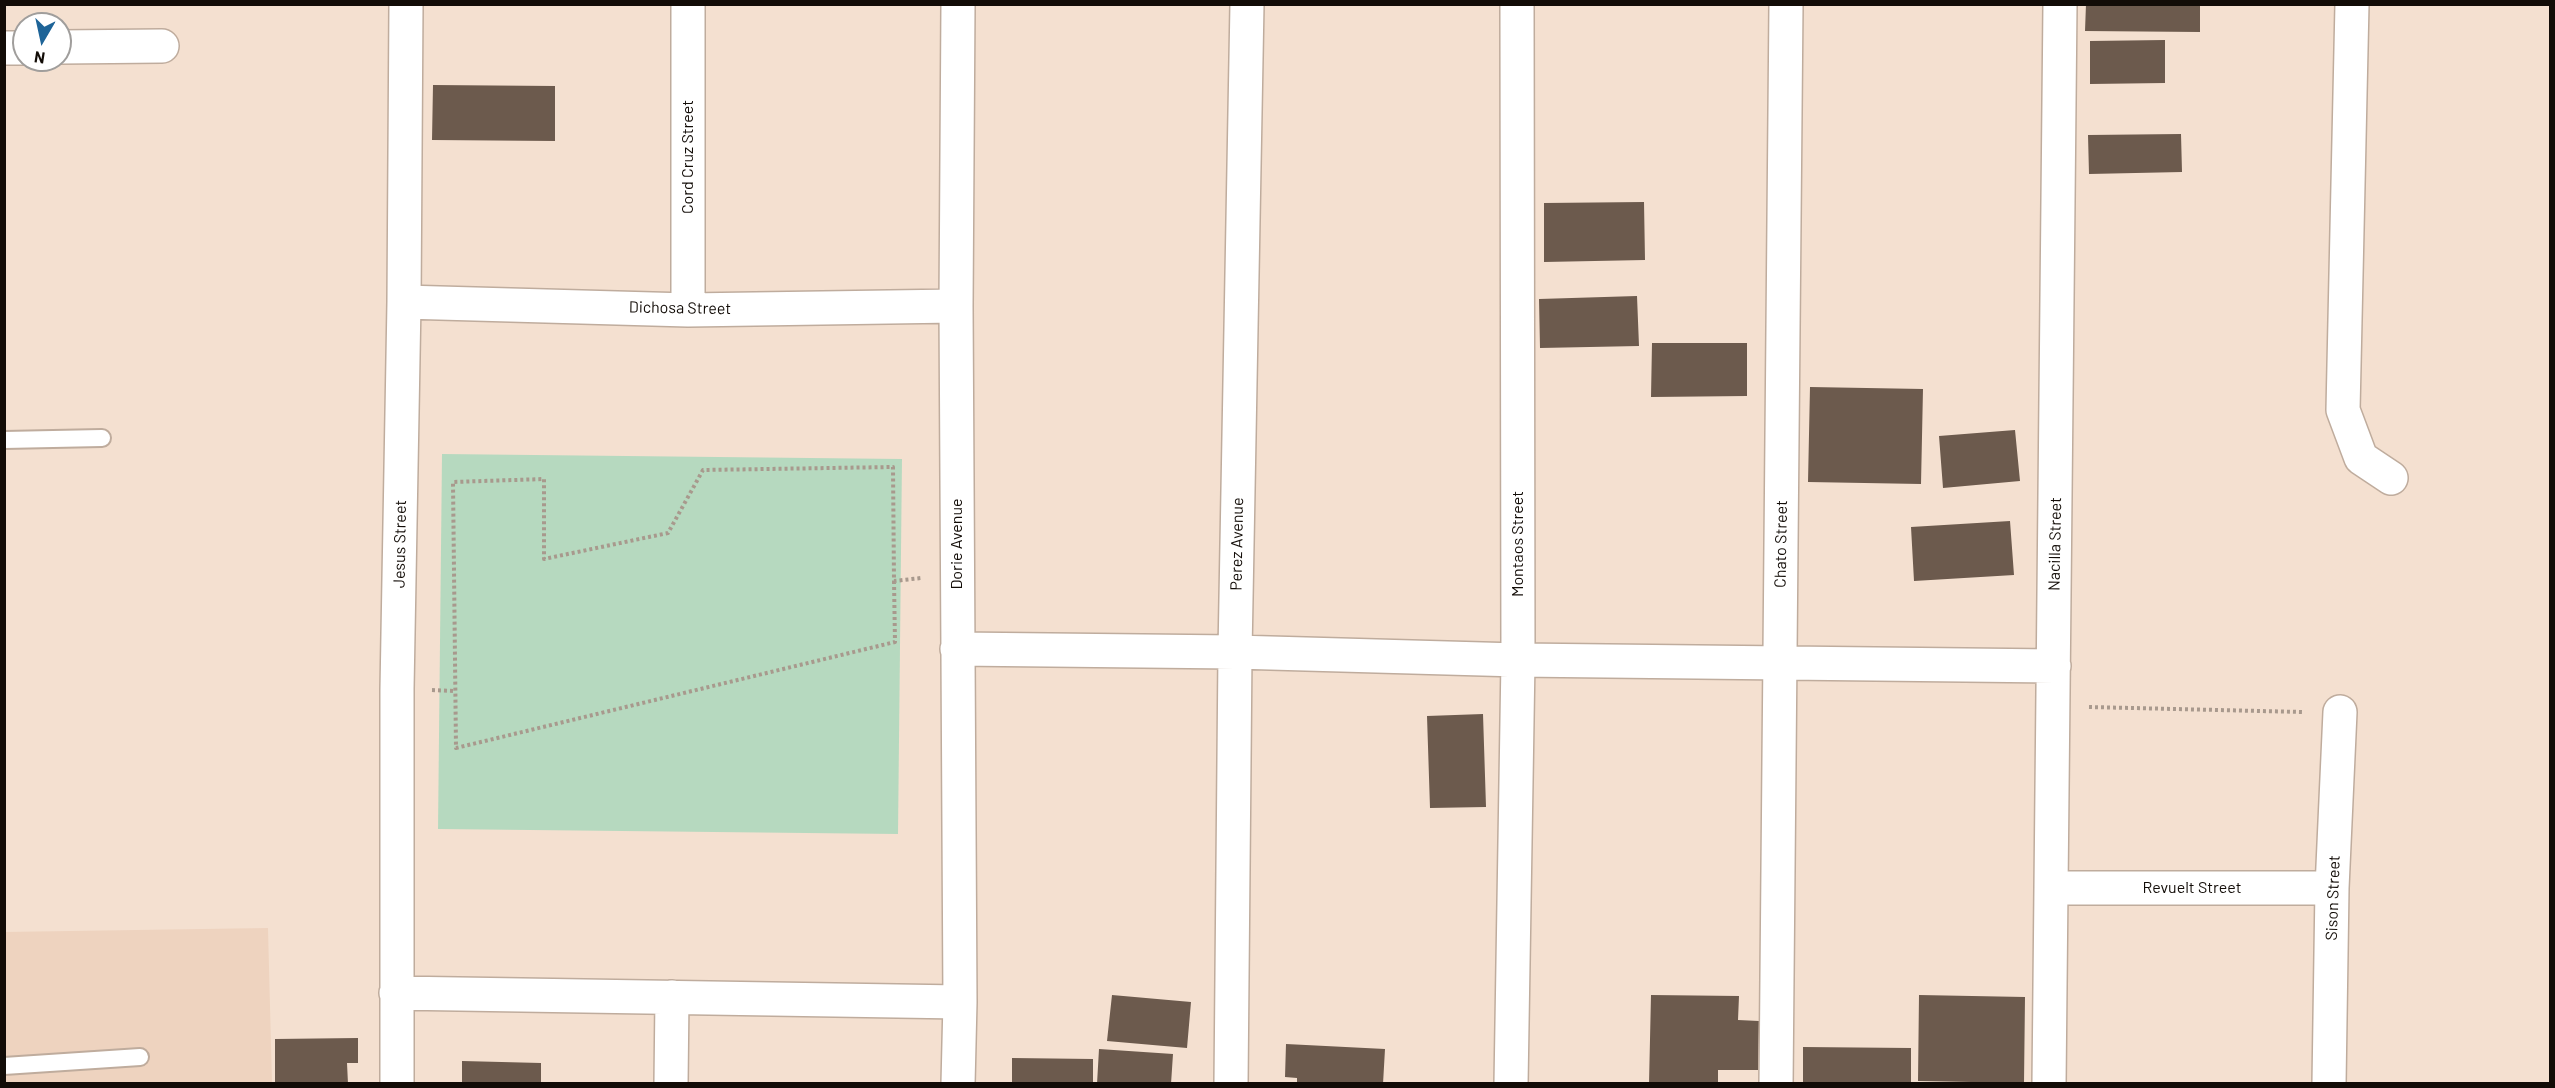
<!DOCTYPE html>
<style>
body{margin:0}
#map{position:relative;width:2555px;height:1088px;overflow:hidden;background:#f4e0d0;font-family:Barlow,sans-serif}
canvas{display:block}
.frame{position:absolute;inset:0;border:6px solid #120c07;pointer-events:none}
.north{position:absolute;left:12px;top:12px;width:60px;height:60px;box-sizing:border-box;background:#fff;border:2px solid #a09e9c;border-radius:50%;rotate:189deg;font-size:16px;font-weight:700;line-height:24px;text-align:center;color:#120c07}
.north::after{content:'';display:block;margin:auto;width:21px;height:27px;background:#1e6498;clip-path:polygon(50% 0,100% 100%,50% 72%,0 100%)}
</style>
<div id="map">
<canvas width="2555" height="1088"></canvas>
<div class="frame"></div>
<div class="north">N</div>
</div>
<script>
const c = document.querySelector('canvas').getContext('2d');
c.lineJoin = 'round';
function fillPath(path, color) { c.fillStyle = color; c.fill(path, 'evenodd'); }
function trace(path, color, width, dash) { c.strokeStyle = color; c.lineWidth = width; c.lineCap = dash ? 'butt' : 'round'; c.setLineDash(dash || []); c.stroke(path); }
function write(font, color, halo, rows, align = 'center') {
  c.font = font + ' Barlow,sans-serif'; c.lineWidth = 6; c.setLineDash([]); c.textBaseline = 'middle'; c.strokeStyle = halo; c.fillStyle = color; for (const [text, x, y, turn = 0] of rows) {
    c.save(); c.translate(x, y); c.rotate((+turn || 0) * Math.PI / 180); c.textAlign = isNaN(turn) ? turn : align; if (halo) c.strokeText(text, 0, 0); c.fillText(text, 0, 0); c.restore();
  }
}
const built = new Path2D(`
 M268,928L272,1083H5L4,932Z`);
const green = new Path2D(`
 M442,454L902,459L898,834L438,829Z`);
const building = new Path2D(`
 M2086,4H2200V32L2085,31Z
 M2165,40V83L2090,84V41Z
 M433,85L555,86V141L432,140Z
 M2181,134L2182,172L2089,174L2088,135Z
 M1644,202L1645,260L1544,262V203Z
 M1637,296L1639,346L1540,348L1539,299Z
 M1652,343H1747V396L1651,397Z
 M1810,387L1923,389L1921,484L1808,482Z
 M2015,430L2020,481L1943,488L1939,436Z
 M2010,521L2014,575L1914,581L1911,527Z
 M1483,714L1486,807L1430,808L1427,716Z
 M1112,995L1191,1002L1187,1048L1107,1041Z
 M1651,995L1739,996L1738,1020L1759,1021L1758,1070H1718V1084H1649Z
 M1919,995L2025,997L2024,1083L1918,1081Z
 M358,1038V1063H347L348,1084H275V1039Z
 M1286,1044L1385,1049L1383,1084H1297V1078L1285,1077Z
 M1803,1047L1911,1048V1084H1803Z
 M1099,1049L1173,1054L1171,1084H1097Z
 M1012,1058L1093,1059V1084H1012Z
 M462,1061L541,1063V1084H462Z`);
const path = new Path2D(`
 M894,581L895,642L456,748L453,482L544,479V559L668,533L703,470L893,467L894,581L921,578
 M432,690L455,691
 M2089,707L2303,712`);
const service = new Path2D(`
 M4,440L102,438
 M4,1066L140,1057`);
const minor = new Path2D(`
 M958,4L956,306L960,1002L958,1084
 M2352,4L2343,410L2361,458L2391,478
 M60,47L162,46
 M4,48H24
 M404,302L688,310L956,306
 M688,310V4
 M957,649L1235,652L1518,660L2054,666
 M2052,888H2332
 M396,993L960,1002
 M397,1084V689L404,302L406,4
 M671,1084L672,997
 M1231,1084L1235,652L1247,4
 M1511,1084L1518,660L1517,4
 M1776,1084L1786,4
 M2049,1084L2060,4
 M2329,1084L2332,888L2340,712`);
const streetNames = [
 ["Cord Cruz Street",688,157,-90],
 ["Dichosa Street",680,308,1],
 ["Jesus Street",400,544,-89],
 ["Dorie Avenue",957,544,-90],
 ["Perez Avenue",1237,544,-89],
 ["Montaos Street",1518,544,-90],
 ["Chato Street",1781,544,-89],
 ["Nacilla Street",2055,544,-89],
 ["Revuelt Street",2192,888],
 ["Sison Street",2333,898,-88]
];
fillPath(built, '#eed3bf');
fillPath(green, '#b6d9bf');
fillPath(building, '#6c5a4d');
trace(service, '#bfac9d', 20);
trace(minor, '#bfac9d', 36);
trace(path, '#a8998d', 4, [3, 3]);
trace(service, '#fff', 16);
trace(minor, '#fff', 33);
write('16px', '#120c07', '#fff', streetNames);
</script>
